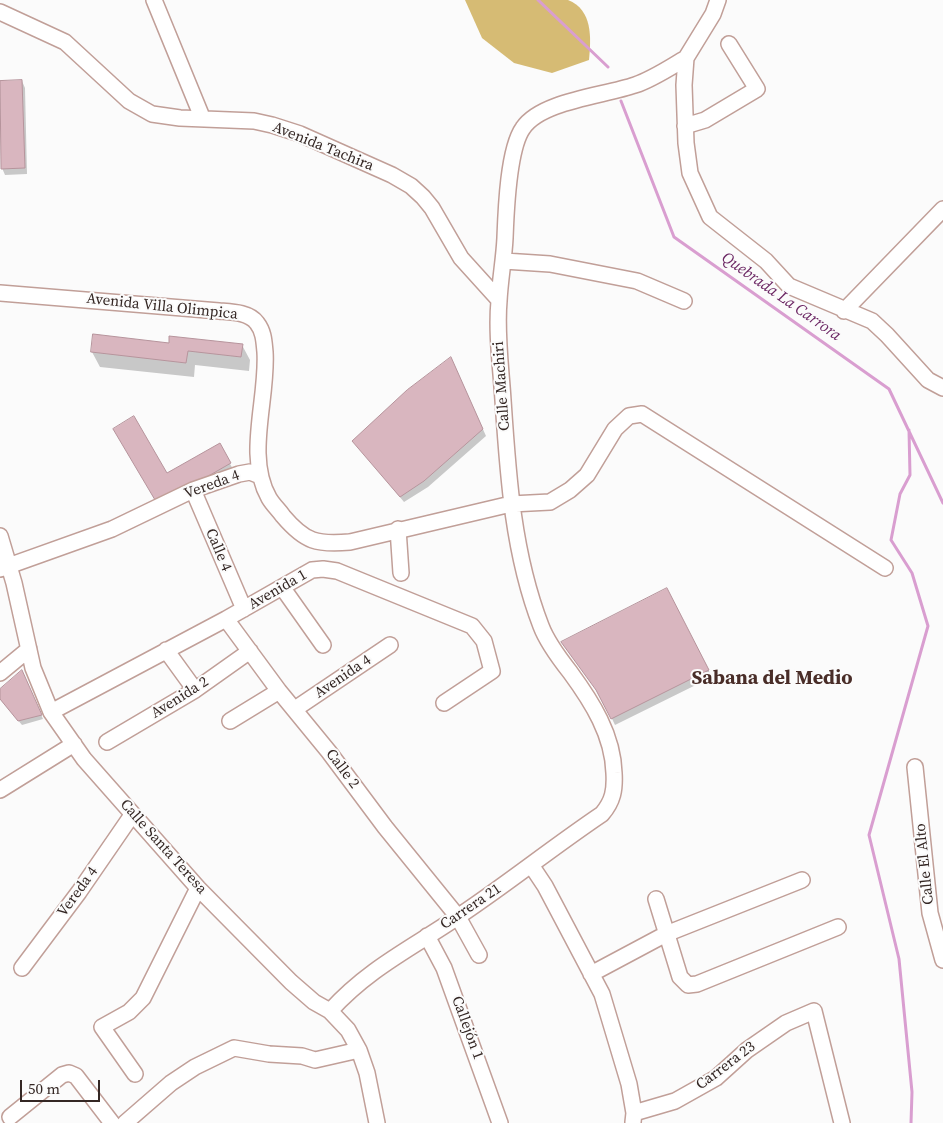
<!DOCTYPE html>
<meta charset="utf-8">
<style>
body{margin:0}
#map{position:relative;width:943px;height:1123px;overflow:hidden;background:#fbfbfb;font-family:"Source Serif 4",serif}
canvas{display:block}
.scale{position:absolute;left:20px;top:1080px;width:80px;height:22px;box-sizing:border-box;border:2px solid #342724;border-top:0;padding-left:6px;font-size:15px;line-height:18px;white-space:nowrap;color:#342724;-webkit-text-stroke:4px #fbfbfb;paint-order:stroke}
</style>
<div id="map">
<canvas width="943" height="1123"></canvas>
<div class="scale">50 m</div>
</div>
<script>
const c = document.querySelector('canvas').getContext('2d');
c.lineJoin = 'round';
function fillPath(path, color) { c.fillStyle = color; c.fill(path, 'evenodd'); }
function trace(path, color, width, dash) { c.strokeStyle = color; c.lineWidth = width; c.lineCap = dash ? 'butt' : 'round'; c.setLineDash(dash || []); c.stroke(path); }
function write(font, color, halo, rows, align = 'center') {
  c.font = font + ' "Source Serif 4",serif'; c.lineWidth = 4; c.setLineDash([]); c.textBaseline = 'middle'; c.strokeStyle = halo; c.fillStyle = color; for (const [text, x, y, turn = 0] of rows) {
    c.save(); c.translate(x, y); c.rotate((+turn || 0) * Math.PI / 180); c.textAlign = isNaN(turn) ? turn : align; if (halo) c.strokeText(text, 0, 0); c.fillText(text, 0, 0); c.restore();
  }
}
const forest = new Path2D(`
 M465,0H568C593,10 591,38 589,60L552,73L514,63L482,38Z`);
const shadow = new Path2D(`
 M22,81L25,88L27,174L5,175L2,168L0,82Z
 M94,335L170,344L242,345L250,360L249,371L195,365L194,377L100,367L92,352Z
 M454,364L486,436L428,487L404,502L354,442Z
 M219,445L233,469L163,510L167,475Z
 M670,595L712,677L615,725L600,694Z
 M24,676L43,719L22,725L0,699V691Z`);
const stream = new Path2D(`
 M538,0L608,67
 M621,101L674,237L889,389L943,503
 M909,430L910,475L900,494L891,540L912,573L928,626L869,835L899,959L912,1092L911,1123`);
const building = new Path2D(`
 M22,80L25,168L1,169L0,81Z
 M93,334L169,343V336L243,344L241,357L188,351L186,363L91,352Z
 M451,357L483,429L424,481L400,497L352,441L407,390Z
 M134,416L167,473L220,443L231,463L158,505L113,429Z
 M667,588L709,670L611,719L596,690L561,642Z
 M22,670L42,715L18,721L0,699V689Z`);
const minor = new Path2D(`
 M154,0L202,117
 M718,0L713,14L686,58L684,85L686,143L690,173L710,217L766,261L789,286L872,321L887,335L928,380L943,388
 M0,12L65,42L129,101L152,114L180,118L254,121L272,125L300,134L392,175L411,186L423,197L432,208L461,258L499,300
 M685,126L705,120L757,89L729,44
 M504,261L550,264L637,281L684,301
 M0,293L219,311C231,312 249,312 257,323C264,332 264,342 265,352C268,399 245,456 269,498C273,505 279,510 283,516C305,542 317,545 350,542L511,504L550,502L570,490L587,475L615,429L629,416L642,414L885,568
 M844,311L943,209
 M193,490L244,609
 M398,529L401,573
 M0,536L14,583L33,668L51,712L84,759L198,888L291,982L314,1002L330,1011L348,1030L359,1050L367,1073L377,1123
 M0,569L112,529L193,490L239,474L250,472L260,476
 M282,587L323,645
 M226,619L279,691L329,752L385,827L458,917L479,955
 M166,650L195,690
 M0,673L29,649
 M295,709L390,645
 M51,712L226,619L312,570L323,569L337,571L472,626L484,641L492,671L444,703
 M230,721L279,691
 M107,742L195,690L250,651
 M915,767L930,913L943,960
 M0,790L74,744
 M531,865L545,886L602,994L629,1084L634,1113L633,1122
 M656,899L680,977L688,985L697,984L838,927
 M427,936L444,968L500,1123
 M22,968L79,892L132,815
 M591,974L666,934L802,880
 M330,1011C369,968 412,948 459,916C507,884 553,847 602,814C613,801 615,790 614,773C613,735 592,702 570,672C559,658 547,642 541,626C513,554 508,476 503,400C501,368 496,333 499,301C500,280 504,259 505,238C506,211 508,149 523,128C541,101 603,96 635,85C653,79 669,68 686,58
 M135,1074L102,1027L129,1012L143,998L198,888
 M634,1113L675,1101L716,1078L747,1050L786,1023L814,1011L842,1123
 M10,1117L62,1075L69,1073L76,1076L112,1123
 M125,1123L171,1083L195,1067L234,1048L269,1054L302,1056L315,1060L359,1050`);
const streetNames = [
 ["Avenida Tachira",323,147,22],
 ["Avenida Villa Olimpica",162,307,6],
 ["Calle Machiri",502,386,-94],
 ["Vereda 4",212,485,-20],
 ["Calle 4",218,550,67],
 ["Avenida 1",278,590,-30],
 ["Avenida 4",343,677,-34],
 ["Avenida 2",180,698,-32],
 ["Calle 2",342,769,53],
 ["Calle Santa Teresa",163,847,48],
 ["Calle El Alto",925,864,-96],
 ["Vereda 4",78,892,-54],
 ["Carrera 21",471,907,-34],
 ["Callejón 1",467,1028,70],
 ["Carrera 23",726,1066,-37]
];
const waterNames = [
 ["Quebrada La Carrora",781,297,35]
];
const districtNames = [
 ["Sabana del Medio",772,679]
];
fillPath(forest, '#d6bb74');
fillPath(shadow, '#0003');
trace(stream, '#d99ed0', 3);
fillPath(building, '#d9b6bf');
trace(building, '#b6949c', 1);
trace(minor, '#c19f98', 18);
trace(minor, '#fff', 15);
write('15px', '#342724', '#fbfbfb', streetNames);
write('italic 16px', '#6c2764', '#fbfbfb', waterNames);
write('bold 20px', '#492d28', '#fbfbfb', districtNames);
</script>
